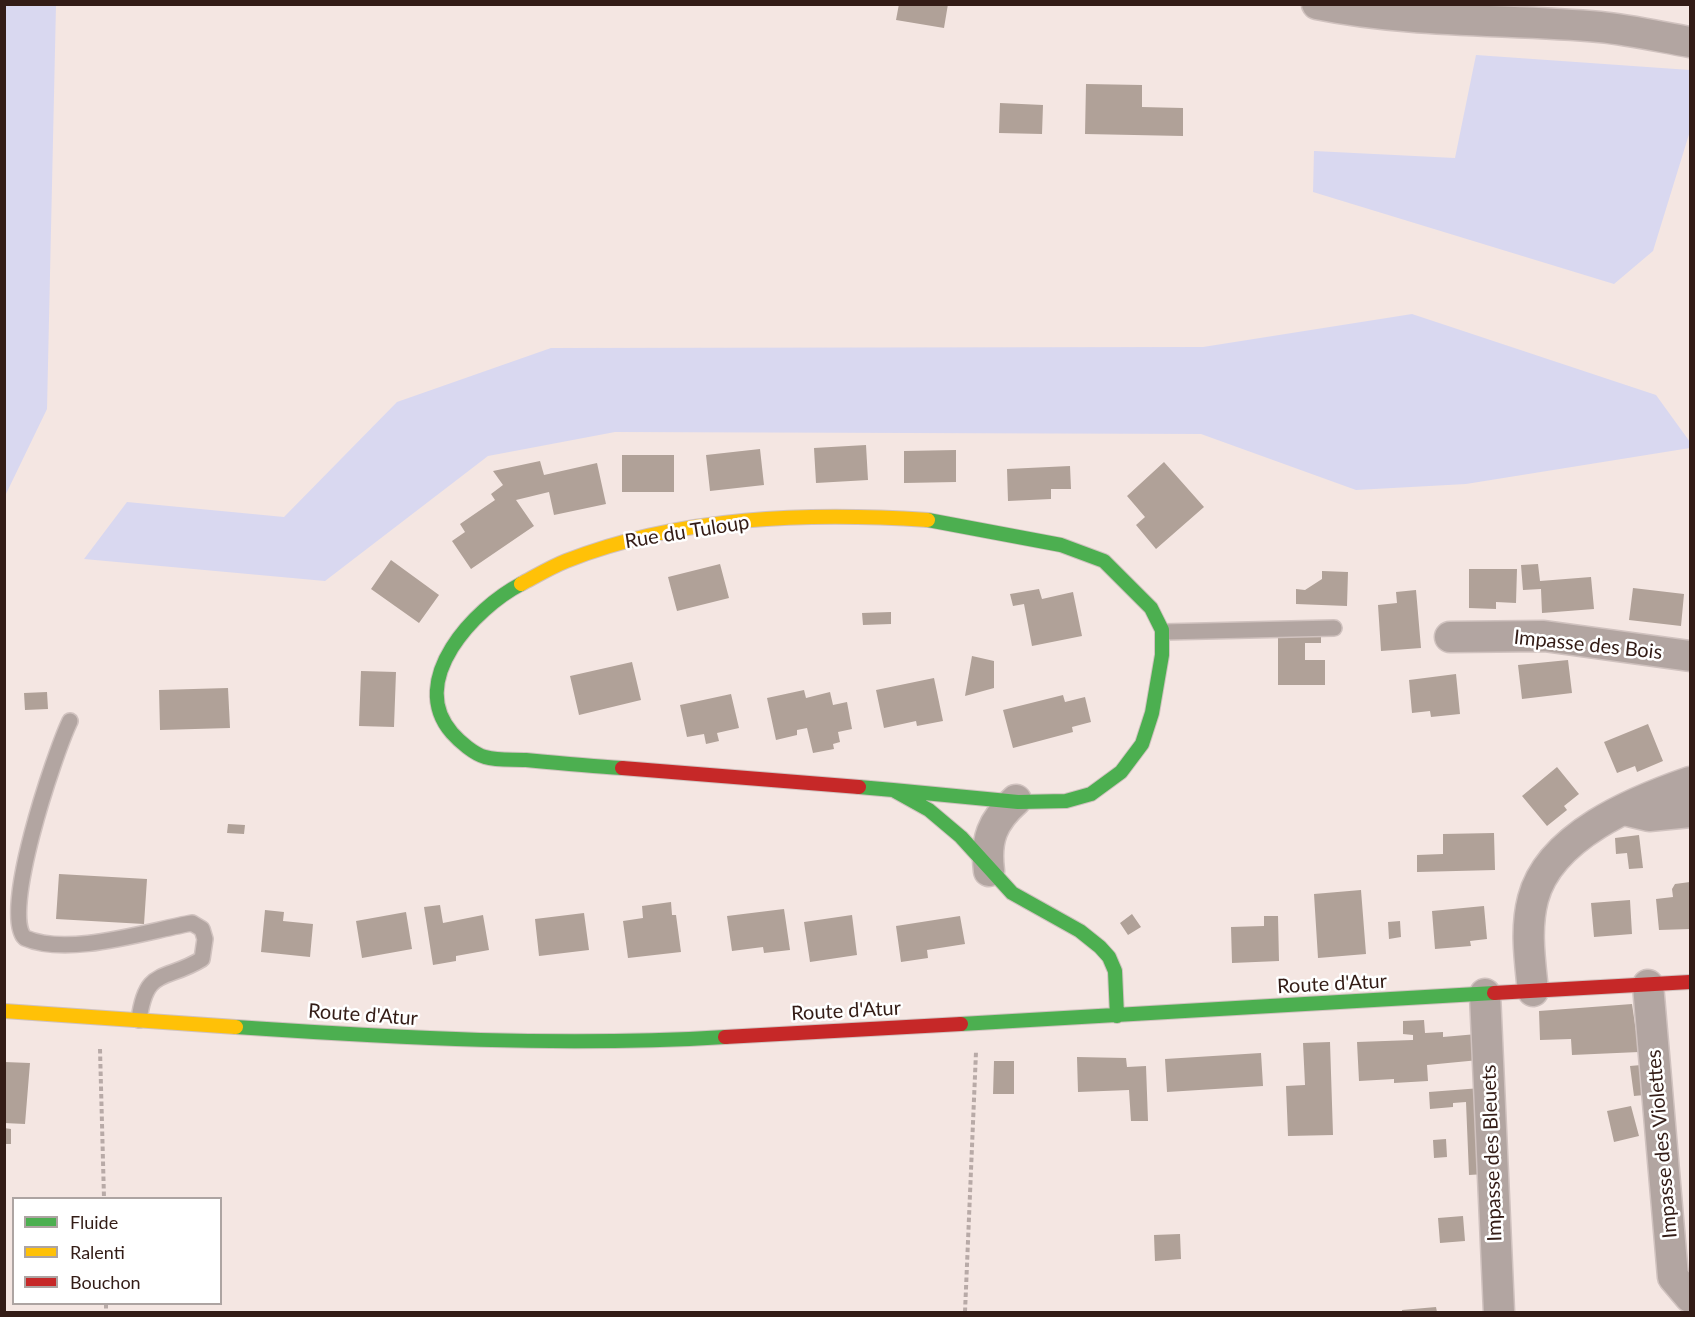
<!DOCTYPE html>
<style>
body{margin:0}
#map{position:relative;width:1695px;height:1317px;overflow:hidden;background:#f4e6e2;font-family:Lato,sans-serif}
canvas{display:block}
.frame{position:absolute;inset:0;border:6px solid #331c16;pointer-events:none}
.legend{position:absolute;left:12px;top:1197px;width:210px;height:108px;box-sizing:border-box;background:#fff;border:2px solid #ada4a2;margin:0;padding:8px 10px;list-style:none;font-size:18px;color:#331c16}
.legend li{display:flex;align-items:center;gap:12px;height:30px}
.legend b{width:30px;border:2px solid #ada4a2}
</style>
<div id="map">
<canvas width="1695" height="1317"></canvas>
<div class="frame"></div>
<ul class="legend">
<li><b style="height:8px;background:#4caf50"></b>Fluide</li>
<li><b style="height:8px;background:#ffc107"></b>Ralenti</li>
<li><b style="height:8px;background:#c62828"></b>Bouchon</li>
</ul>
</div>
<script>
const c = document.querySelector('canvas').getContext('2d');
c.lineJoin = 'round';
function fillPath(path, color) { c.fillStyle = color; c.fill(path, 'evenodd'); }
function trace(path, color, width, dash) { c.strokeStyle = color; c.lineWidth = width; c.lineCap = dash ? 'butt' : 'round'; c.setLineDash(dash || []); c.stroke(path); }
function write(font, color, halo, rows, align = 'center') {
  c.font = font + ' Lato,sans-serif'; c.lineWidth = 5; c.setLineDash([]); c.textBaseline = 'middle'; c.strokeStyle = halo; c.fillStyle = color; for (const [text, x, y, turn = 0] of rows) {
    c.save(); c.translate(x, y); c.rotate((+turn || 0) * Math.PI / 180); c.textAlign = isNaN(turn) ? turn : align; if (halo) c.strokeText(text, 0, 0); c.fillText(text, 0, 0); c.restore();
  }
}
const green = new Path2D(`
 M5,4L56,5L47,409L5,496Z
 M1476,55L1690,70V131L1653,251L1614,284L1313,192L1314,151L1455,158Z
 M1412,314L1656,395L1690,442V448L1466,484L1356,490L1201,434L615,432L488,456L325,581L84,559L127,502L284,517L397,402L551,348L1203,347Z`);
const building = new Path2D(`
 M899,4H948L944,28L896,20Z
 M1086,84L1142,85V107L1183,108V136L1085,134Z
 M1000,103L1043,105L1042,134L999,133Z
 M866,445L868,480L816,483L814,448Z
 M760,449L764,485L710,491L706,455Z
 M956,450V482L904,483V451Z
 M622,455H674V492H622Z
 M540,461L544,475L597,463L606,504L554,515L549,492L516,500L534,526L471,569L452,541L465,532L460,524L495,500L491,494L503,485L493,471Z
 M1164,462L1204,507L1156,549L1136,525L1145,517L1127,496Z
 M1070,466L1071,489H1051V499L1008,501L1007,469Z
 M391,560L439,595L419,623L371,589Z
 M720,564L729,598L677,611L668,577Z
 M1538,564L1540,581L1591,577L1594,609L1542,613L1541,589L1523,590L1521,565Z
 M1469,569H1517L1516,603L1496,602V609L1469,608Z
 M1322,571L1348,572L1347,606L1296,604V589L1305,590L1322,579Z
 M1633,588L1684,594L1681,626L1629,620Z
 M1039,589L1042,599L1073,592L1082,636L1032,646L1024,604L1013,606L1010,594Z
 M1416,590L1421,648L1381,651L1378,605L1397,603L1396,592Z
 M891,612V624L863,625L862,613Z
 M1278,635L1321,636V643H1305V660H1325V685H1278Z
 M972,656L994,661V688L965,696Z
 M1568,660L1572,693L1522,699L1518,665Z
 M632,662L641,700L579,715L570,676Z
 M361,671L396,672L394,727L359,726Z
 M1456,674L1460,714L1431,717L1430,711L1412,713L1409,680Z
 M934,678L943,721L917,726L916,721L884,728L876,690Z
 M228,688L230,728L160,730L159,690Z
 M804,690L806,698L830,692L833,705L847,702L852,729L838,732L840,742L833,744L834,749L813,753L807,728L797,730V735L776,740L767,698Z
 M47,692L48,709L25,710L24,693Z
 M731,694L739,728L717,733L719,741L706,744L704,734L687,737L680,705Z
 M1063,695L1065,702L1085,697L1091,722L1072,727L1073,732L1013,748L1003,710Z
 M1648,724L1663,761L1637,772L1635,766L1617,773L1604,742Z
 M1557,767L1579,794L1564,806L1567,810L1547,826L1522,796Z
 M228,824L245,825L244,834L227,833Z
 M1494,833L1495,870L1417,872V855L1443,854V834Z
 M1639,835L1643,868L1629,869L1627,853L1616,854L1615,838Z
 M59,874L147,879L144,924L56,919Z
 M1690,882V929L1659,930L1656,899L1673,897L1672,889L1675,884Z
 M1361,890L1366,954L1318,958L1314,894Z
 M1630,900L1632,934L1594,937L1591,903Z
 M671,902L672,915H676L681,952L628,958L623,921L643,918L642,906Z
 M440,905L443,923L483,915L489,950L456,956V961L433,965L424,907Z
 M1484,906L1487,939L1470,941L1471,946L1435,949L1432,911Z
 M784,909L790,950L764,953L763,947L732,951L727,916Z
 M265,910L284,912L283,921L313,924L310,957L261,952Z
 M406,912L412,949L362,958L356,921Z
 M584,913L589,950L539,956L535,919Z
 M1132,914L1141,927L1128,935L1120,923Z
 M852,915L857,955L810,962L804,922Z
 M960,916L965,944L927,950L928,958L901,962L896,926Z
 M1264,916H1278L1279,961L1232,963L1231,927L1264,926Z
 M1400,921L1401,937L1389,939L1388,922Z
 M1632,1004L1639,1052L1572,1055L1571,1039L1540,1040L1539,1011Z
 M1424,1020L1425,1033L1443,1032V1037L1477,1034L1479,1060L1427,1065L1428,1081L1394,1083V1079L1359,1081L1357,1042L1413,1040V1035L1403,1034V1021Z
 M1330,1042L1333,1135L1288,1136L1286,1086L1305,1085L1303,1043Z
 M1261,1053L1263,1086L1167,1092L1165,1059Z
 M1077,1057L1126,1058L1127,1067L1146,1066L1148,1121H1131L1129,1090L1078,1092Z
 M994,1061H1014V1094H993Z
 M4,1062L30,1063L25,1124L4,1123Z
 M1641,1065L1644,1095L1634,1096L1630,1066Z
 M1481,1088L1485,1174L1469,1175L1466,1102L1453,1103V1107L1430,1109L1429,1092Z
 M1631,1106L1639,1136L1614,1142L1607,1111Z
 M4,1128L11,1129V1144H4Z
 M1446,1139L1447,1157L1434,1158L1433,1140Z
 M1463,1216L1465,1241L1440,1243L1438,1218Z
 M1180,1234L1181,1259L1155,1261L1154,1235Z
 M1436,1307L1437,1312H1402V1310Z`);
const path = new Path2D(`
 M100,1049L104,1198
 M106,1304V1312
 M965,1312L976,1052`);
const lane = new Path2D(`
 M1163,632L1334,628
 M70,721C54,755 0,915 25,938C69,957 147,931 192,923L202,929L205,939L202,959C165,982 146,966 139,1020`);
const street = new Path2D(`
 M1317,4C1411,23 1506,19 1600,27C1630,30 1661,37 1690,42
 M1450,637L1544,636L1690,656
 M1628,811L1649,816L1690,812
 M989,871C985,840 992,821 1016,800
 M1648,985L1673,1277L1690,1297
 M1533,991C1530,961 1525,929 1533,899C1549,836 1635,801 1690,782
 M1485,994L1499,1312`);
const fast = new Path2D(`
 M521,584C475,608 406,680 452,733C460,742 474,754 485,757C498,761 514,759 526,760C558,763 590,766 622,768
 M859,787L893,790L929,810L961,837L1012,893L1080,931L1100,947L1109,957L1115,971L1117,1016
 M893,790L1018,802L1066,801L1091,794L1121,772L1142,744L1152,713L1162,655V630L1151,608L1104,561L1061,545L928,520
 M961,1024L1494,993
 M236,1027C399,1038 561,1047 725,1037`);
const slow = new Path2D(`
 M521,584C536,576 551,567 566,561C680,516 808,512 928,520
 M4,1011L236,1027`);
const jam = new Path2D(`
 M622,768L859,787
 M1494,993L1690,982
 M725,1037L961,1024`);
const streetNames = [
 ["Rue du Tuloup",687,532,-9],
 ["Impasse des Bois",1588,645,6],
 ["Route d'Atur",1332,984,-3],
 ["Route d'Atur",846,1011,-3],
 ["Route d'Atur",363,1015,4],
 ["Impasse des Violettes",1662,1144,-95],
 ["Impasse des Bleuets",1492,1153,-92]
];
fillPath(green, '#d9d8f0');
fillPath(building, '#b0a198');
trace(lane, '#d0c2bf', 18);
trace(street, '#d0c2bf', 33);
trace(fast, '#d0c2bf', 16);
trace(slow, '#d0c2bf', 16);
trace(jam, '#d0c2bf', 16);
trace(path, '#b8aaa7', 4, [4.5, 3]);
trace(lane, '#b2a5a1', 15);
trace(street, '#b2a5a1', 30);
trace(fast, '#4caf50', 14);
trace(slow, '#ffc107', 14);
trace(jam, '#c62828', 14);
write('20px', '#331c16', '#fff', streetNames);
</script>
